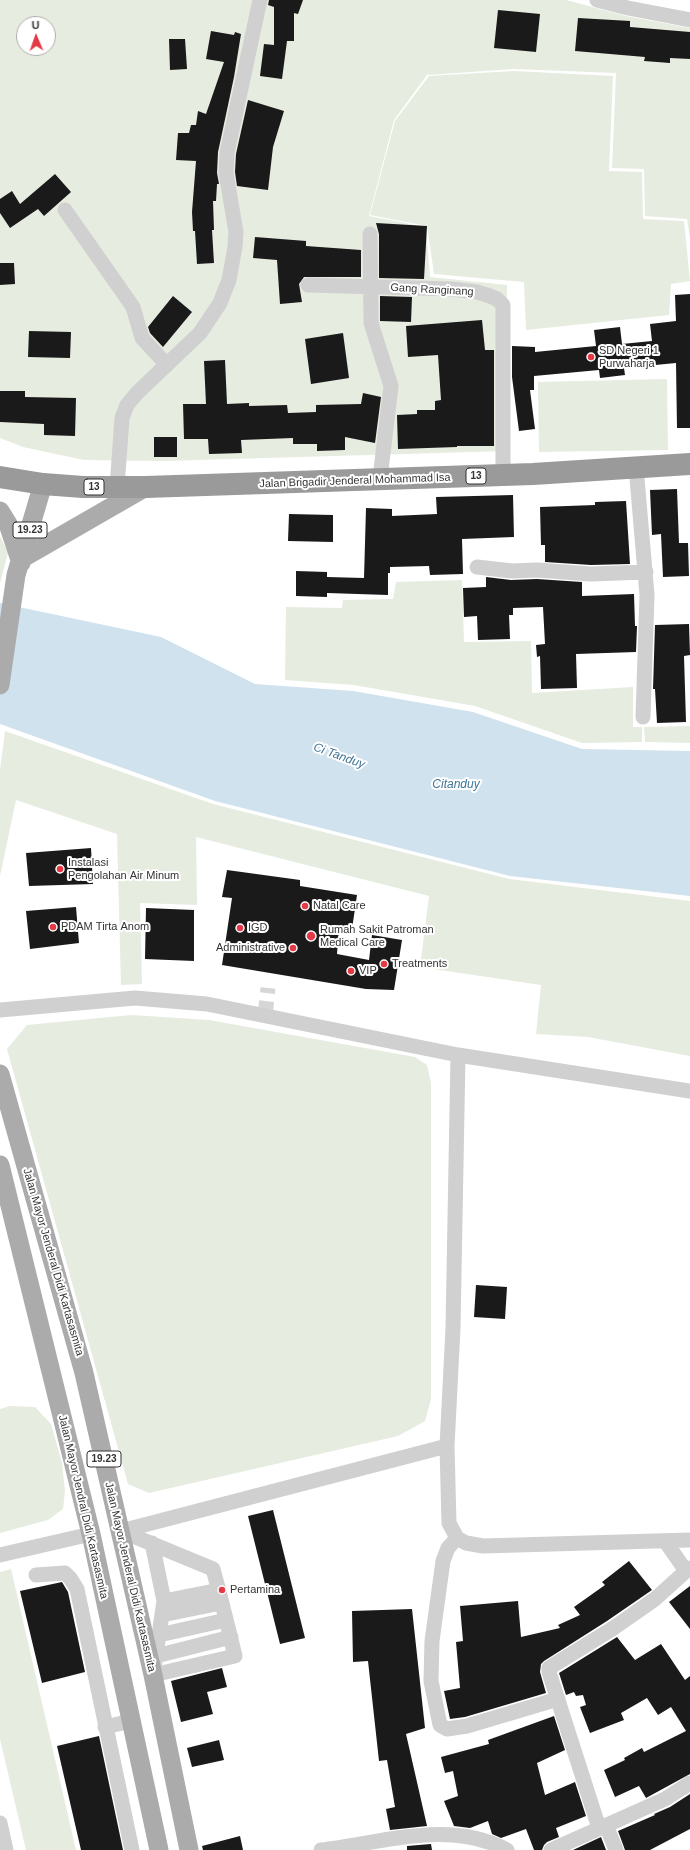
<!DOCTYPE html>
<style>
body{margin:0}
#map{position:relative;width:690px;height:1850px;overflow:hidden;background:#fff;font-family:Arial,sans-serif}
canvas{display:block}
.north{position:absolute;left:16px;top:16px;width:40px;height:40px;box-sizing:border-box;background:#fff;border:1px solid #adadad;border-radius:50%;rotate:358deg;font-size:11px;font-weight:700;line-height:16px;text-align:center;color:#333}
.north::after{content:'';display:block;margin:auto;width:14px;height:18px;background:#e63946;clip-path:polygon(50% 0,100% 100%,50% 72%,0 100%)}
</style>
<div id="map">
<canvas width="690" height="1850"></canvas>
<div class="north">U</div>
</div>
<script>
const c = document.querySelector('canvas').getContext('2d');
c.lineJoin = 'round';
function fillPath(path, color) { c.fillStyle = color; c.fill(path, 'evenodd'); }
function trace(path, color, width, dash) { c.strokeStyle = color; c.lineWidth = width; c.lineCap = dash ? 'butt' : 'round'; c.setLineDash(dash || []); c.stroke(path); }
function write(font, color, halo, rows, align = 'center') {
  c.font = font + ' Arial,sans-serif'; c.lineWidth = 4; c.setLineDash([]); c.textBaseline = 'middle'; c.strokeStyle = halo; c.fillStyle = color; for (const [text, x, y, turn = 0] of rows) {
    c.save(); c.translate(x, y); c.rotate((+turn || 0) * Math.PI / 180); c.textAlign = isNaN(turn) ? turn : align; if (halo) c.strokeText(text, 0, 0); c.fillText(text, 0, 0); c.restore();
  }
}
const green = new Path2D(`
 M0,0H566L626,16L690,28V239L687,219L645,216L644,169L612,168L616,73L514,69L427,75L394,120L369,216L426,227L430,277L507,285L506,451L163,461L84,460L23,447L0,438ZM24,24H48V48H24Z
 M514,71L613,76L609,171L642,172L643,219L684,221L690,281L671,284L669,315L526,330L524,282L434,274L427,226L370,215L395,121L429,76Z
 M667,379L668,450L539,452L538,382Z
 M0,536L8,553L0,583Z
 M462,580L464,642L531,641L532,693L633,687V727H642V742L582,743L475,706L354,685L285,680L286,607L342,608L343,600L393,599L396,582Z
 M690,726V743L645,742L644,727Z
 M5,731L213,804L509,879L690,901V1056L588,1037L536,1034L541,985L420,967L429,896L196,837L197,905L140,903L142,984L121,985L117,834L16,800L0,876V770Z
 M131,1015L209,1020L415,1057L427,1065L431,1083V1399L425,1421L398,1436L149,1493L128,1484L7,1049L27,1025Z
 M10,1406L35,1407L51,1424L62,1463L65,1491L63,1509L48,1520L0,1533V1409Z
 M11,1569L76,1850H26L0,1739V1572Z`);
const water = new Path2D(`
 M0,603L161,637L255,684L353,691L473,712L582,749L690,751V896L510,876L215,801L0,724Z`);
const building = new Path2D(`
 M269,0H303L298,14L294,13V41H287L282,79L260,76L264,44L274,45V7L268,5Z
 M498,10L540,14L536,52L494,48Z
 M578,18L630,21V27L690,32V59L670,58V63L644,61L645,57L575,51Z
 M211,31L234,35L235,32L241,34L234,77L218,152L217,173L219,184H217L216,201H213L214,230H212L214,263L197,264L195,231H193L192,212L196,161L176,160L178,133H189L191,125H196L198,111L206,114L224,62L206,59Z
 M169,39H185L187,69L170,70Z
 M248,100L284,111L273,147L268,190L237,186L235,172L236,154Z
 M55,174L71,192L44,216L38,209L10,228L0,213V199L12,191L20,204Z
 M376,223L427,226L424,279L379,278V234Z
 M255,237L306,241V246L361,250V277H304L299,284L302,302L280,304L277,260L253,258Z
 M0,263H14L15,284L0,285Z
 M690,294V428H677L676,363L624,368L625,375L600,378L599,370L534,376V390H530L535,429L519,431L512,377V346L535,347V352L596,346L594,330L620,327L622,344L652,341L650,324L676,321L675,295Z
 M173,296L192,312L163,347L150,333L148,327Z
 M380,296L412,297L411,322L380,321Z
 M482,320L485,350H494V446H457V447L398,449L397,415L417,414V410H435V401L441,400L438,355L408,357L406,326Z
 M29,331L71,332L70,358L28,357Z
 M343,333L349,378L311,384L305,339Z
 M225,360L227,404L249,403V406L287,405L288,413L316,412V405L361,404L363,393L381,397L375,443L345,437V450L317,451V444H293V438L241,440L242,453L209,454L208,439H184L183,404H206L204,361Z
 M0,391H25V397L76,398L75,436L44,435V424L0,422Z
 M154,437H177V457H154Z
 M677,489L679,543H688L689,576L663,577L661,534L652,535L650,490Z
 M513,495L514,537L462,539L463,574L430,575L429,566L390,567V573H388V595L327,593V597L296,596V571L327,572V577L364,578L366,508L392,509V516L437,514L436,497Z
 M626,501L630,564L591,565L545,562V545H541L540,507L595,505V502Z
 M289,514L333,515V542L288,541Z
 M486,577L511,580L537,579L582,582V596L634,594L635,626H637L636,652L576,654L577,688L541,689L540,656L537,657L536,645L545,644L543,607L513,608V615H509L510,639L478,640L477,616L464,617L463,588L486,587Z
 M689,624L690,655L684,656L686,722L657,723L655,689H653L655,625Z
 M91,848L93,884L29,886L26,853Z
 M227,870L300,880V886L357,895L352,929L339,928L337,954L369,960L372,935L402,940L394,990L366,989L222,965L232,898L222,897Z
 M76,907L79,943L30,949L26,911Z
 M146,908L194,910V961L145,959Z
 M476,1285L507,1287L505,1319L474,1317Z
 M273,1510L305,1638L280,1644L248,1516Z
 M629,1561L652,1590L607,1621L544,1661L541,1664L540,1672L546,1693L465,1717L450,1719L444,1691L460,1688L456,1642L463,1641L460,1606L518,1601L521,1637L560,1628L558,1625L580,1615L574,1607L605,1585L602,1582Z
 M62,1582L68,1592L85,1672L42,1683L20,1591Z
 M690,1586V1629L669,1602Z
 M412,1609L425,1728L406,1734L427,1826L390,1830L386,1809L395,1807L387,1760L379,1761L368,1661L353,1662L352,1611Z
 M617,1637L635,1660L661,1644L685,1680L690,1676V1774L646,1798L639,1786L615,1797L604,1770L625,1760L624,1758L642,1748L644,1752L686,1731L671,1707L658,1715L647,1698L621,1713L624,1720L590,1733L580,1707L586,1705L583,1695L576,1696L574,1692L566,1695L559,1673Z
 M222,1668L227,1687L207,1692L213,1714L181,1722L171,1681Z
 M554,1716L565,1750L537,1763L545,1795L575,1782L586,1816L556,1828L559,1837L547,1842L544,1845L542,1850H534L526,1829L501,1838L492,1834L488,1821L470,1828L454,1826L444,1801L458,1796L453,1771L445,1773L441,1757L489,1744L488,1740Z
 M99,1736L123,1850H81L57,1746Z
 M219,1740L224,1760L192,1767L187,1748Z
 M690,1794V1829L650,1850H625L618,1831L655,1815L654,1814L670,1807Z
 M240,1836L243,1850H203L202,1846Z
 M601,1837L606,1850H573Z
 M431,1844L432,1850H407V1846Z`);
const minorTunnel = new Path2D(`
 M265,1016L268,988`);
const minor = new Path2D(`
 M597,0L628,8L690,20
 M65,210L133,307L142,338L167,365
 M370,234L371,323L391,386L380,478
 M308,285L452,289L477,292L490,296L497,299L503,305V475
 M636,467L647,595L643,717
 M117,487L122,418L127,405L137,393L200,333L220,303L229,280L235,247L236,232L226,173L227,153L260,0
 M477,567L512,571L537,570L591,574L646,572
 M0,1010L135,998L207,1004L458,1055L690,1091
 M458,1055L453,1328L447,1446L449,1523L457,1538L466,1543L483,1546L690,1540
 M121,1531L213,1569C221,1598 228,1627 235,1656L153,1675L164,1601L219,1590
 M121,1531L447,1446
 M457,1538L448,1548L443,1561L432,1641L431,1681L440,1725L447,1729L467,1726L558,1699
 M665,1541L686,1571L690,1568
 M152,1543L164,1601
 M0,1555L91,1534
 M36,1575L65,1573L70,1578L77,1589L132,1850
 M162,1615L221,1603
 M159,1635L226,1620
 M156,1656L231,1637
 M105,1727L131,1721
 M0,1823L6,1850
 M606,1825L616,1850
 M599,1828L549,1672V1668L612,1629L655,1599L686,1571
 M321,1850C382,1843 449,1819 507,1850
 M551,1850L665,1799L690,1783`);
const major = new Path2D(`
 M0,511L8,524L21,563
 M21,559L146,487
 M0,685L16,575L43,484
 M0,1074L84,1373L153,1675L189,1850
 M0,1165L91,1534L159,1850`);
const highway = new Path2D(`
 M0,477L43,484L83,487H146L533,474L690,464`);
const markers = [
 [591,357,4,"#e63946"],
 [60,869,4,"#e63946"],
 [305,906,4,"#e63946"],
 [53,927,4,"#e63946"],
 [240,928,4,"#e63946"],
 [311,936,5,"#e63946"],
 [293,948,4,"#e63946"],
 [384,964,4,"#e63946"],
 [351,971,4,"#e63946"],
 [222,1590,4,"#e63946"]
];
const shields = [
 [476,476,20],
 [94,487,20],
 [30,530,34],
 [104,1459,34]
];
const shieldNames = [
 ["13",476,476],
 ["13",94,487],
 ["19.23",30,530],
 ["19.23",104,1459]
];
const streetNames = [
 ["Gang Ranginang",432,290,3],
 ["Jalan Brigadir Jenderal Mohammad Isa",355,481,-2],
 ["Jalan Mayor Jenderal Didi Kartasasmita",53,1262,74],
 ["Jalan Mayor Jendral Didi Kartasasmita",83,1507,77],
 ["Jalan Mayor Jenderal Didi Kartasasmita",130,1577,77]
];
const poiNames = [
 ["SD Negeri 1",599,351],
 ["Purwaharja",599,364],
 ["Instalasi",68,863],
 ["Pengolahan Air Minum",68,876],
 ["Natal Care",313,906],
 ["PDAM Tirta Anom",61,927],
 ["IGD",248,928],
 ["Rumah Sakit Patroman",320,930],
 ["Medical Care",320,943],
 ["Administrative",285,948,"right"],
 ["Treatments",392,964],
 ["VIP",359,971],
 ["Pertamina",230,1590]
];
const waterNames = [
 ["Ci Tanduy",339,756,20],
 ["Citanduy",456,785]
];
fillPath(green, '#e6ecdf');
fillPath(water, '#cfe2ee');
fillPath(building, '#1a1a1a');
trace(minorTunnel, '#d6d6d6', 15, [15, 8]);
trace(minor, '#d0d0d0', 15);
trace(major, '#ababab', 19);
trace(highway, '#9a9a9a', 22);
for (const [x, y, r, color] of markers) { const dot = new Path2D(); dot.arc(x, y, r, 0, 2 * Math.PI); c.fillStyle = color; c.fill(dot); trace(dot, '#fff', 1.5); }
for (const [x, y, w] of shields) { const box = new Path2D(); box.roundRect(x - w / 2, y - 8, w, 16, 3); c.fillStyle = '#fff'; c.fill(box); trace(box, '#333', 1); }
write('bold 10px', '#333', null, shieldNames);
write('11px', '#333', '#fff', streetNames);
write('11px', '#333', '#fff', poiNames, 'left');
write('italic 12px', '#3f7597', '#fff', waterNames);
</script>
